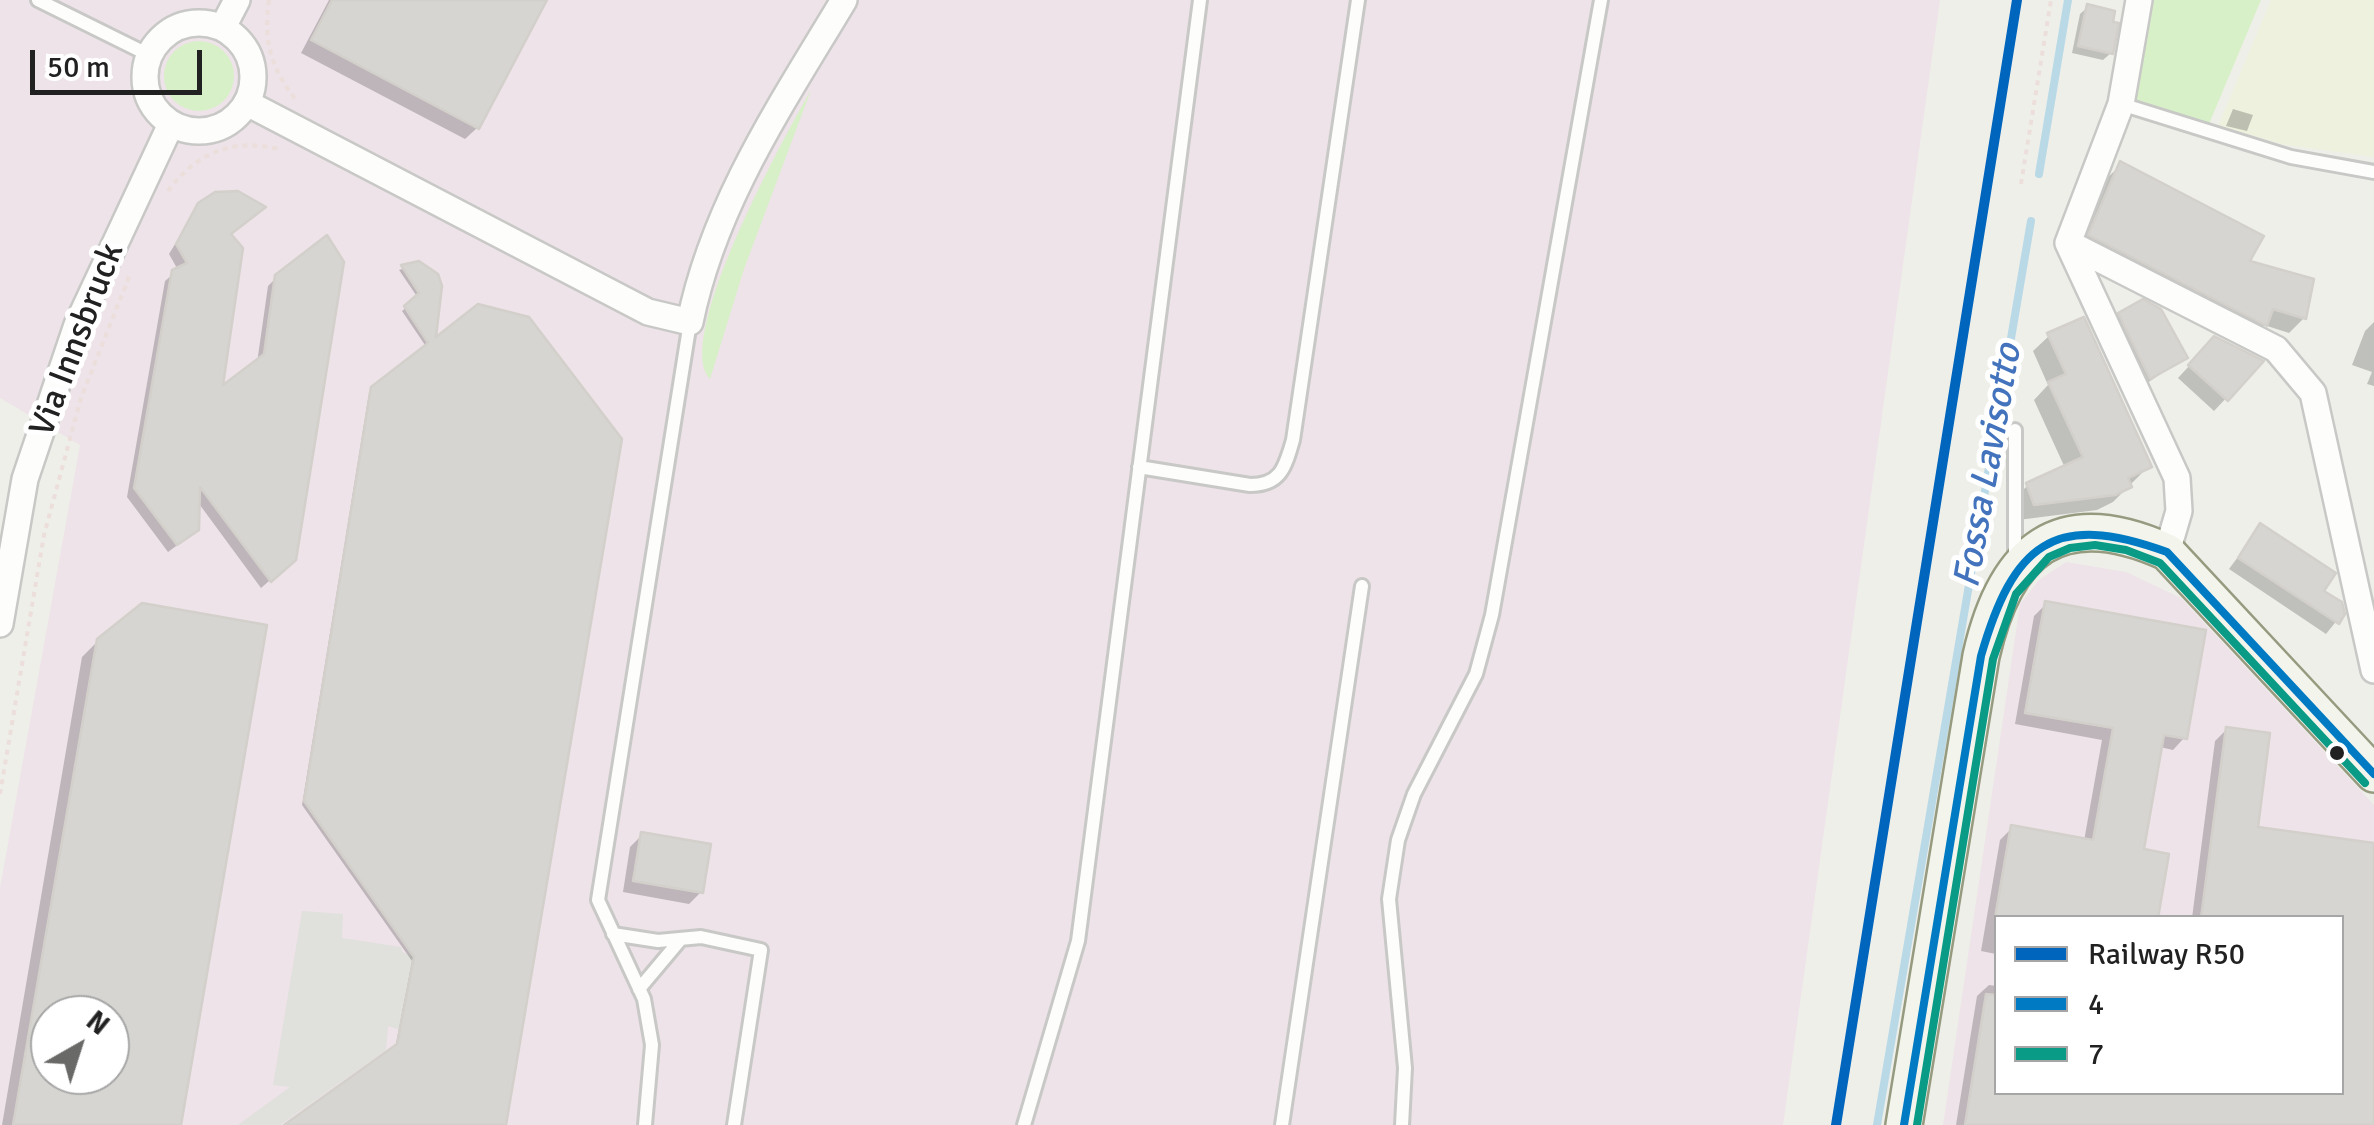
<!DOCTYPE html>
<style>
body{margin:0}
#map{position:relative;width:2374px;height:1125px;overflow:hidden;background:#efefea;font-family:Signika,sans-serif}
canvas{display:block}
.legend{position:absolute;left:1994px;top:915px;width:350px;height:180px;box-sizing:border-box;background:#fff;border:2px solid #a6a6a6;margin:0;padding:12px 18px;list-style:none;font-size:30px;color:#212121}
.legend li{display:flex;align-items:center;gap:20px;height:50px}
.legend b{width:50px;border:2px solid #a6a6a6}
.north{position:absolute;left:30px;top:995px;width:100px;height:100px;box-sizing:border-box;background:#fff;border:2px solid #a6a6a6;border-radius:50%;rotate:39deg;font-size:28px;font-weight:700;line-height:40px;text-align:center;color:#212121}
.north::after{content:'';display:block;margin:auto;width:35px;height:45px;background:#696967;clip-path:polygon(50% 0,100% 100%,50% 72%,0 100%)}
.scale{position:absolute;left:30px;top:50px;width:172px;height:45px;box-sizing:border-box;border:5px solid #212121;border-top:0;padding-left:12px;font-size:30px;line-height:35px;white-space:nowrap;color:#212121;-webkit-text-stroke:8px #fff;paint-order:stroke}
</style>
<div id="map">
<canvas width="2374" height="1125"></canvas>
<ul class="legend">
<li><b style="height:12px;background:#0065bd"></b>Railway R50</li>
<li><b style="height:12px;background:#007bc3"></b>4</li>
<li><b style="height:12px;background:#0a9b86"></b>7</li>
</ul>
<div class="north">N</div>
<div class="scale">50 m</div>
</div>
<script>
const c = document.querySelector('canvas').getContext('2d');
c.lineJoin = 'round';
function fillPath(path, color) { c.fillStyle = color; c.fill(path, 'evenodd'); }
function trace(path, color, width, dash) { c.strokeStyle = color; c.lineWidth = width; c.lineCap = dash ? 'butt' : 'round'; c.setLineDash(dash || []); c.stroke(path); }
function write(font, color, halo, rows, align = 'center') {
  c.font = font + ' Signika,sans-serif'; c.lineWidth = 10; c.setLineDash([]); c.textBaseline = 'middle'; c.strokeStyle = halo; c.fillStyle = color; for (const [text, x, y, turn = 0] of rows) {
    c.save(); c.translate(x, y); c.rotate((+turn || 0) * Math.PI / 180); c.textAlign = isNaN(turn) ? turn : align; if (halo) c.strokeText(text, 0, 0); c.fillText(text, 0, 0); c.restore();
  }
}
const industrial = new Path2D(`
 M0,0H1940L1783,1125H0V888L80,445L0,398ZM50,1015H110V1075H50Z
 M2066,562L2126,572L2181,598L2374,805V1125H1943L2020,604L2039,580ZM1996,918H2342V1092H1996Z`);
const farmland = new Path2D(`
 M2271,0H2374V157L2286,145L2218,126Z`);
const grass = new Path2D(`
 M2152,0H2261L2209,124L2134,100Z
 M164 76a35 35 0 1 1 70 0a35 35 0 1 1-70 0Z
 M811,90L744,269L710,379C672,339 786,134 811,90Z`);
const parking = new Path2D(`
 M302,911L343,914L342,938L401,947L402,952L418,958L403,1031L388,1026L386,1050L280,1125H238L290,1087L273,1085Z`);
const shadow = new Path2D(`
 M329,0H544L477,128L465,139L301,53Z
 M2088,7L2111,53L2103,60L2072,53L2080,14Z
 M2233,109L2253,115L2247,131L2226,126Z
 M2121,165L2247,263L2304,318L2289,333L2264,325L2250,340L2075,251L2106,179Z
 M199,205L228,235L219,391L257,363L268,286L277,277L284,568L261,588L197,501L187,538L168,552L127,497L165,281L178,270L169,254Z
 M419,264L433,343L505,1125H288L395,1049L412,961L302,805L369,393L427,348L402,311L418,298L399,270Z
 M2120,315L2185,358L2138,389L2108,327Z
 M2374,322V386L2367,384L2372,372L2352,365L2365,331Z
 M2049,336L2149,466L2113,502L2097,510L2018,520L2012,501L2028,485L2065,468L2034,400L2048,385L2033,351Z
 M2203,351L2260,362L2214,411L2178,378Z
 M2261,526L2342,614L2326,634L2229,569Z
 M2046,604L2184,738L2173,750L2160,747L2141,851L1996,918V954L1981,951L2000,840L2012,828L2084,841L2102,740L2015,724L2034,616Z
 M99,640L179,1125H2L82,657ZM50,1015H110V1075H50Z
 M2227,729L2255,830L2374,845V1125H1956L1977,996L1989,985L1996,986V1092H2342V918H2192L2215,741Z
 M642,835L701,892L689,904L623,892L630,847Z`);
const stream = new Path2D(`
 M2039,174L2068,0
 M1877,1125L2031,221`);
const building = new Path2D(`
 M332,0H547L479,129L311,40Z
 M2087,4L2115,11L2113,22L2119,23L2113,54L2078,46Z
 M2120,161L2264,236L2250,261L2314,279L2306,319L2273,309L2267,326L2088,235Z
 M238,191L266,207L231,234L243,248L223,385L264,354L275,275L327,235L344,262L296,560L271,582L200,487L199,530L177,545L134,488L172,270L187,263L176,244L198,203L215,192Z
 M419,261L438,274L442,286L436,337L478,304L529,317L622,439L506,1125H284L397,1044L414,957L304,801L371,387L428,343L404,306L419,293L401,265Z
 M2143,299L2161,309L2188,358L2150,379L2118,313Z
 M2084,317L2152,467L2128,478L2132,487L2115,495L2034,505L2026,483L2083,457L2048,382L2066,374L2047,333Z
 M2214,336L2264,361L2228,401L2188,365Z
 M2260,523L2336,573L2324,591L2342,602L2345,614L2339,624L2238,558Z
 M2045,601L2206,630L2187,739L2164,735L2144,849L2169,854L2158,918H1995L2011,825L2093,840L2113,728L2025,713Z
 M142,603L267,625L181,1125H13L97,639ZM50,1015H110V1075H50Z
 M2226,727L2270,733L2258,827L2374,843V1125H1965L1986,994L1996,995V1092H2342V918H2201Z
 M641,832L711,844L703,893L633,881Z`);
const path = new Path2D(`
 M269,0C263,41 271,69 297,101
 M2021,184L2051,0
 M168,191C197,152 234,137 282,150
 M0,794L44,535L81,398L131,272`);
const lane = new Path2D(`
 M38,0L149,55
 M2121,104L2291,157L2374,172
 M1139,467L1250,485C1281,485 1285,467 1293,440L1358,0
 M2015,563V430
 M613,934L658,941L701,937L761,950L734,1125
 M639,989L681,939
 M645,1125L652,1045L644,999L598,900L690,322
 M1024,1125L1078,941L1200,0
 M1282,1125L1362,586
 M1402,1125L1405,1068L1389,899L1398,840L1414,794L1476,674L1492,615L1601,0`);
const street = new Path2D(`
 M2139,0L2121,104L2068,243L2177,478L2179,511L2167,552
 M145 77a54 54 0 1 1 108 0a54 54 0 1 1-108 0Z
 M223,27L237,0
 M247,103L648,312L690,322C714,203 783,102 844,0
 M2068,243L2276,349L2313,393L2374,670
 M0,624L25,479L77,325L171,124`);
const secondary = new Path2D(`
 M1904,1125L1981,656C2005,550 2059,503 2167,552L2374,774`);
const bus1 = new Path2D(`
 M1904,1125L1981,656C2013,545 2053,510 2167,552L2374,774`);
const bus2 = new Path2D(`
 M1917,1125L1993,659L2016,594L2049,557L2070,548L2095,545L2126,550L2160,563L2365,783`);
const rail1 = new Path2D(`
 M1836,1125L2017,0`);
const markers = [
 [2337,753,9,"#212121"]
];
const streetNames = [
 ["Via Innsbruck",78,340,-69]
];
const waterNames = [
 ["Fossa Lavisotto",1989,466,-80]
];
fillPath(industrial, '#ede3e8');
fillPath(farmland, '#edf1dd');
fillPath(grass, '#d8f0c7');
fillPath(parking, '#e0e0dd');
fillPath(shadow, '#0003');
trace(stream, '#bad9e6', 8);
fillPath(building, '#d6d5d1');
trace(building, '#d3d0cb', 2.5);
trace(lane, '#c8c8c6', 18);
trace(street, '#c8c8c6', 30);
trace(secondary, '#969b80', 40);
trace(path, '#ecdeda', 4, [5, 5]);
trace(lane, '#fdfdfc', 12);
trace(street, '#fdfdfc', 25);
trace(secondary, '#f3f5ec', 35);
trace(bus1, '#007bc3', 8);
trace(bus2, '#0a9b86', 8);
trace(rail1, '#0065bd', 10);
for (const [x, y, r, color] of markers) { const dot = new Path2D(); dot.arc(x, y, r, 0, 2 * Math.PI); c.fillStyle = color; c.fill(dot); trace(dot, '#fff', 4); }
write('35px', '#212121', '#fff', streetNames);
write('italic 38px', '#4373bc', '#fff', waterNames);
</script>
